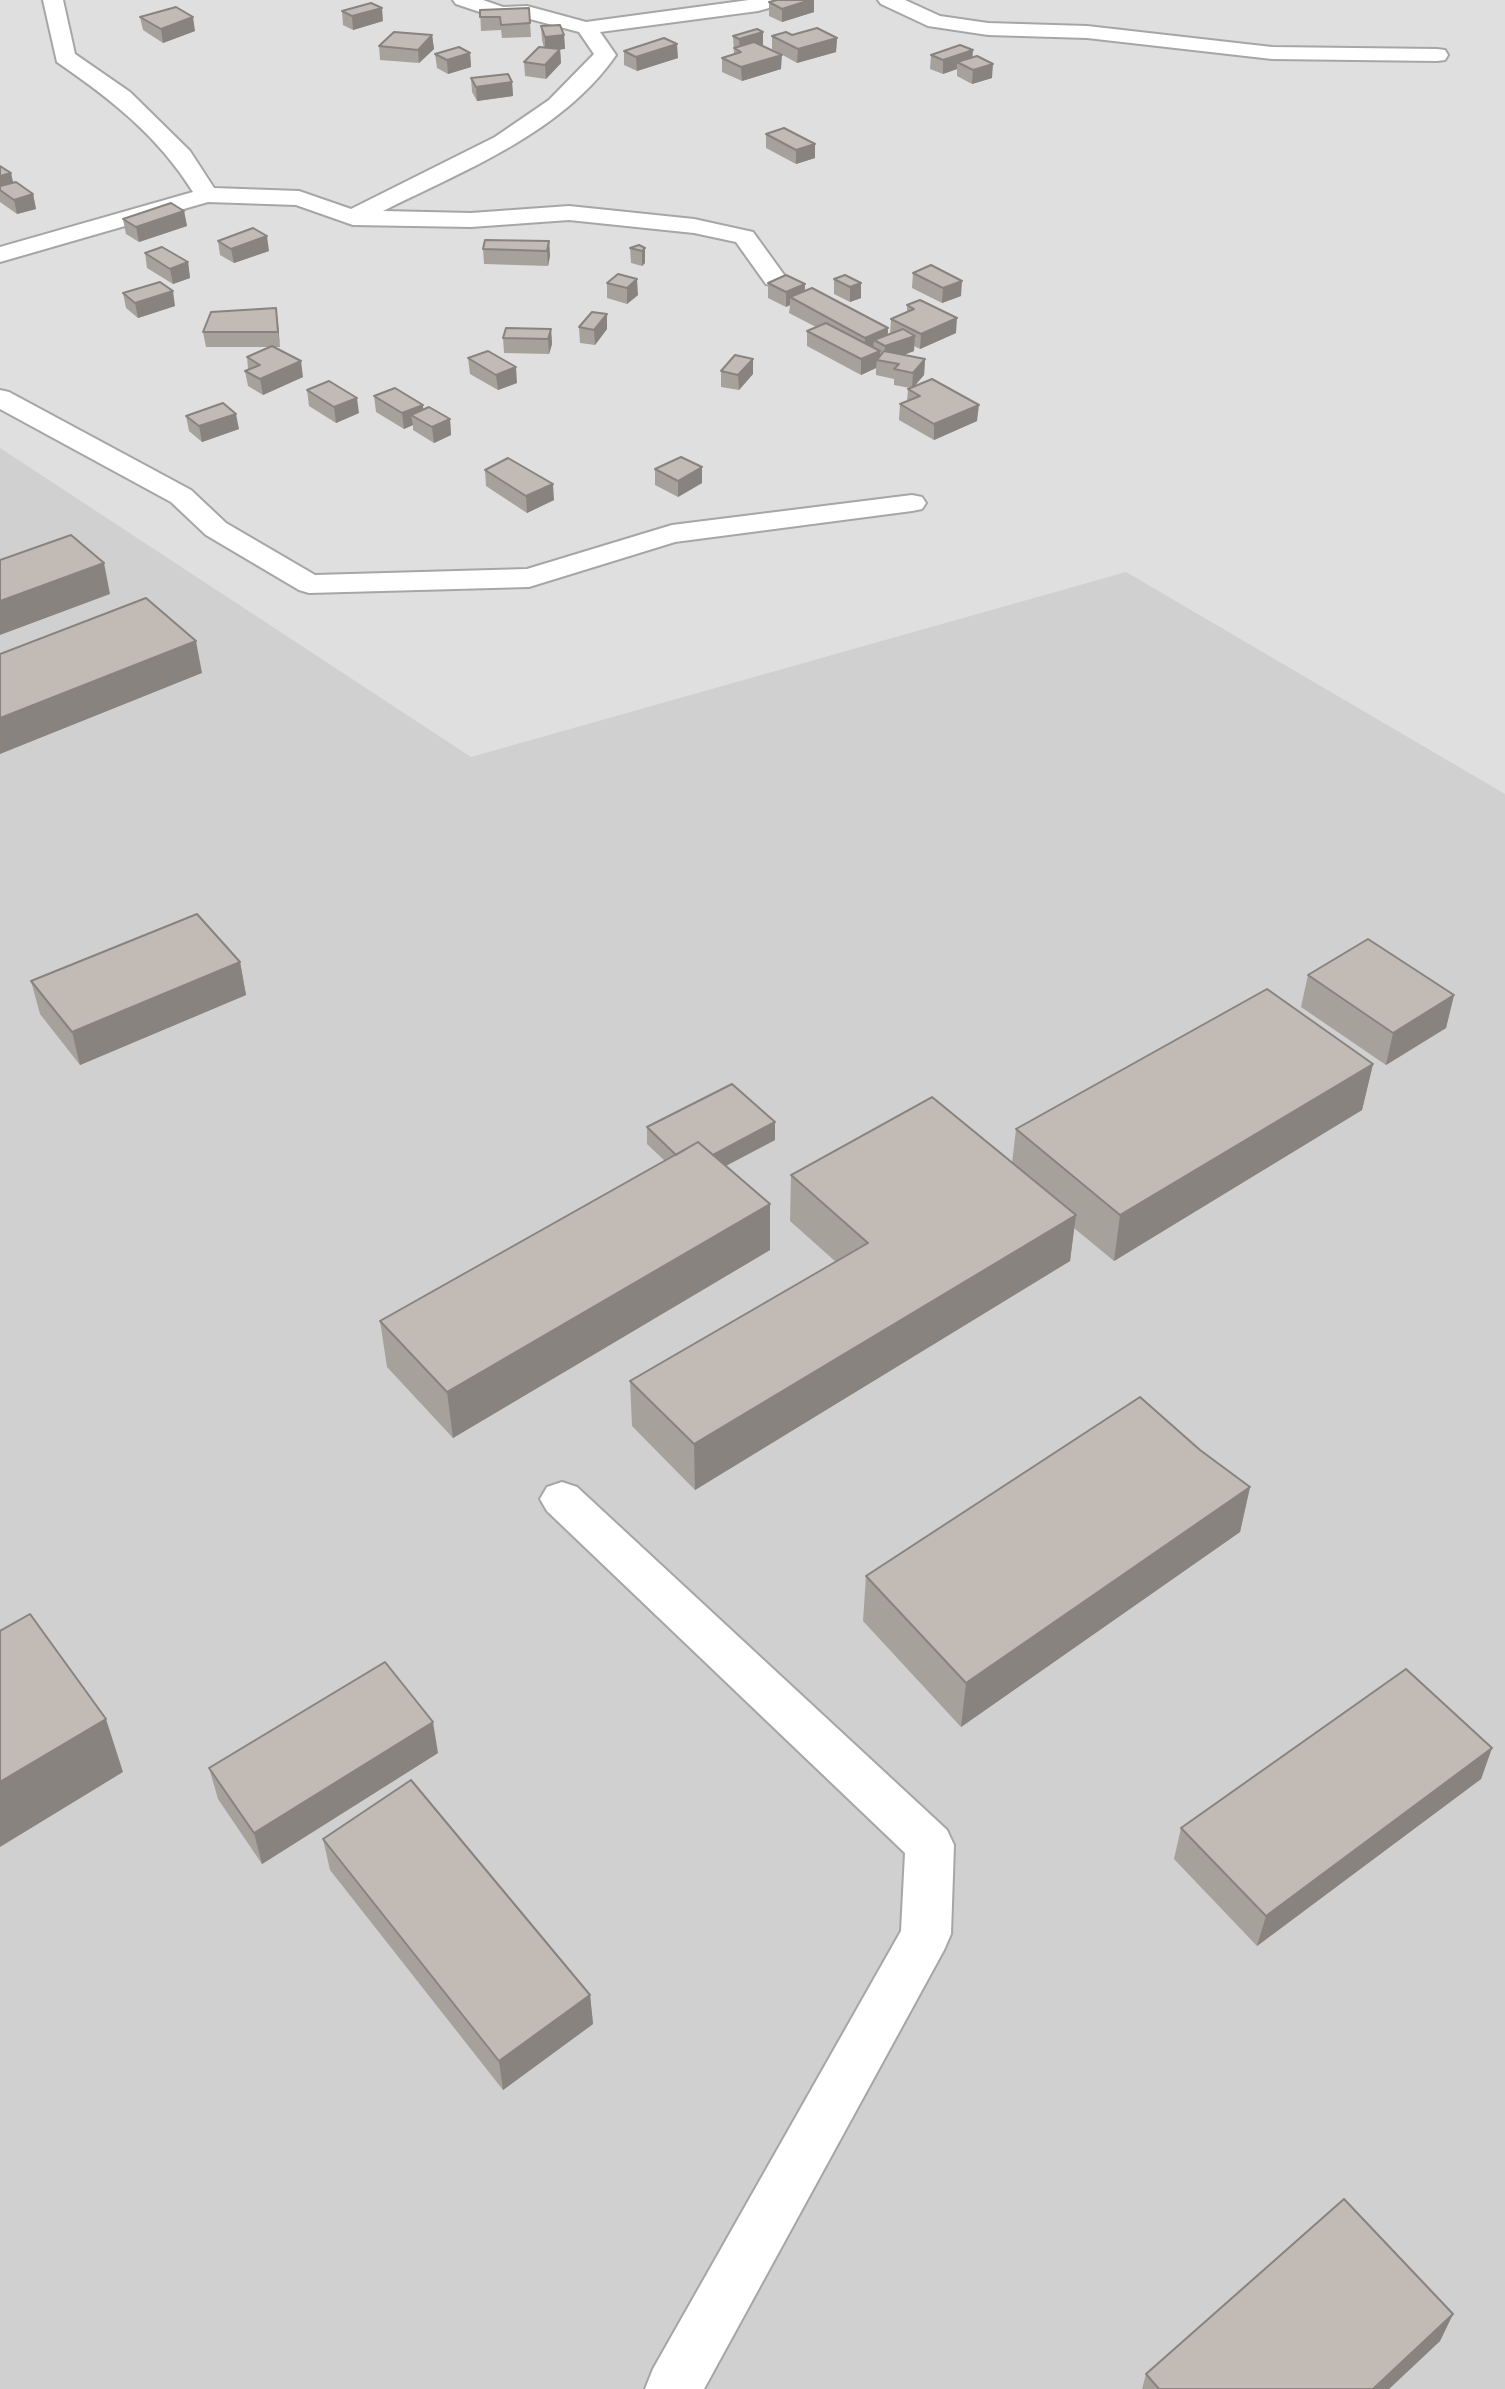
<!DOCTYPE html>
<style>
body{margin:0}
canvas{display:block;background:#f2efe9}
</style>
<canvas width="1505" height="2389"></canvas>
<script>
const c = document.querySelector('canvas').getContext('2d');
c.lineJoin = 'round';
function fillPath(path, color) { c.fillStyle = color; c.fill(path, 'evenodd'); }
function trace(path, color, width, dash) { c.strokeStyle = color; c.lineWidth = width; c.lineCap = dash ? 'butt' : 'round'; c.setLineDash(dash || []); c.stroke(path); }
const residential = new Path2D(`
 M0,0H1505V2389H0Z`);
const religious = new Path2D(`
 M0,448L471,757L1126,572L1505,794V2389H0Z`);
const minor = new Path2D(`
 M43,0H63L75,54L130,92L190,151L214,188L299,191L351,209L495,137L549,100L594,54L579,32L526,18L501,19L456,4L453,0H483L503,7L527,6L586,22L749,0H786L783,4L758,11L600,32L616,55C562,133 465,170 383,211L471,213L569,206L694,219L753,232L787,279L784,284L775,286L766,284L736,242L694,233L569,220L471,227L353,225L296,205L208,202L0,262V247L193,192C158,136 111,99 57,62Z
 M878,0H905L940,16L988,23L1087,26L1272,47L1437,49L1445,50L1448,55L1445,60L1437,61L1272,59L1087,38L988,35L928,26L881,4Z
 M0,390L9,392L191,490L226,523L315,575L527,569L672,525L912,495L922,497L926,503L922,509L912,511L675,542L529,587L309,593L299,590L206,535L171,502L0,409Z
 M562,1482L577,1487L947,1830L954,1845L951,1934L944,1950L704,2389H645L653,2369L901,1931L905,1853L547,1511L540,1499L547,1487Z`);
const wall = new Path2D(`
 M777,0H814V12L782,22L769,16V2Z
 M529,8L531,37L502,38L501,30L481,31L480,10Z
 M342,11L383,21L353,30L343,25Z
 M140,17L195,31L163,43L143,30Z
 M541,26L564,35L565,49H560L561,63L546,79L525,76L524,62L544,48L542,40Z
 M432,35L434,49L419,63L380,60L379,46Z
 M792,35L837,38L836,52L797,63L772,49V36Z
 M733,36L763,46L781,69L742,81L722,72V58L734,54Z
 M624,51L678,58L637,71L624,65Z
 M470,53L471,67L448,74L437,68L435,54Z
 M931,55L972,58L992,78L972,84L957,76V69L943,74L930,69Z
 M471,78L512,82L513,96L477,101L472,92Z
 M766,134L815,144V158L796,164L766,148Z
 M0,166L11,173L13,183L33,194L36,209L17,214L0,202Z
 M184,211L187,226L139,242L126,234L123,219Z
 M218,241L269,251L234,263L220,255Z
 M549,241L550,256L548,266L484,264L483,249Z
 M630,248H645V263L642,266L631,263Z
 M145,253L188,262L190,278L173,284L147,268Z
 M913,273L961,296L942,303L912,288Z
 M618,274L638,295L627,304L607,298V283Z
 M834,279L861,283V298L850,302L834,294Z
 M768,283L805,284V291L888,328V335L890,334L891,319L907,312V305L956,333L920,349L914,346V351L904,355L925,359L924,375L914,386L977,421L934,440L899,420L900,404L907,401L908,389L910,388L894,385V379L876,375V368L861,375L807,346V331L816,327L789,313L790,305L786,307L768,298Z
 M123,293L175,306L138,318L126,308Z
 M276,308L280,347H273L303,377L263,395L248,386L245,371L248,369L247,357L270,347H206L203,332Z
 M579,327L607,329L595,345L580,343Z
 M551,329L552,344L549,354L504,353L503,338Z
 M468,358L517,383L498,390L470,374Z
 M721,371L753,374L739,390L721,387Z
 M307,390L359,413L336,423L309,406Z
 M374,396L423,405V409L450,419L451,435L434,443L413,430V425L404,429L376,412Z
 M186,416L239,429L202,442L189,431Z
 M702,467V483L678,497L655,485V469Z
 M485,470L554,500L527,513L486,486Z
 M240,962L246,995L80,1065L40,1014L31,981Z
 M1308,975L1454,995L1446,1028L1386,1065L1301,1007Z
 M1373,1064L1362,1110L1114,1261L1074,1228L1070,1261L695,1490L632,1426L630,1381L836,1262L790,1221L791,1175L1012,1163L1016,1129Z
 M647,1127L775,1140L726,1166L770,1204V1250L453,1438L387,1367L380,1321L665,1161L647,1144Z
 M1200,1450L1250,1487L1240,1532L961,1727L863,1621L866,1576Z
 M1492,1748L1481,1779L1257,1946L1174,1859L1181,1828Z
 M438,1753L262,1864L218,1799L209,1768Z
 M323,1839L590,1995L593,2024L503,2090L330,1870Z
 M1453,2314L1440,2341L1389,2389H1142L1146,2374Z`);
const shadedWall = new Path2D(`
 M810,0H814V12L782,22V9Z
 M382,8L383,21L353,30L352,16Z
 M193,17L195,31L163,43L161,29Z
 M763,32V46L740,51L739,39Z
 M432,35L434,49L419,63L418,50Z
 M564,35L565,49L545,51V37Z
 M837,38L836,52L797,63L798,49Z
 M677,44L678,58L637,71L636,57Z
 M560,49L561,63L546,79L545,65Z
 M973,50L972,64L957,62V69L943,74V60Z
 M470,53L471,67L448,74L447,60Z
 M782,55L781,69L742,81L741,67Z
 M993,64L992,78L972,84L973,70Z
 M512,82L513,96L477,101L476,87Z
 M815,144V158L796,164V150Z
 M11,173L14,187L0,190V176Z
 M33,194L36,209L17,214L14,200Z
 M184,211L187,226L139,242L136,227Z
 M267,236L269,251L234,263L231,249Z
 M549,241L550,256L548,266L547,251Z
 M645,248V263L642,266V251Z
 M188,262L190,278L173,284L170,269Z
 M637,279L638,295L627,304V288Z
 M962,281L961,296L942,303L943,288Z
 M861,283V298L850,302V287Z
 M805,284L804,299L790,297V305L786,307V292Z
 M173,291L175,306L138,318L135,303Z
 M276,308L278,323L280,347L278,332Z
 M607,314V329L595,345L594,330Z
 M957,318L956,333L920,349L921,334Z
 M888,328L887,344L874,340L873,349L864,353L865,338Z
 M551,329L552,344L549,354L548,339Z
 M915,336L914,351L884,362L885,346Z
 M880,351V360H877L876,368L861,375V359Z
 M753,359V374L739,390L738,375Z
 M925,359L924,375L912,389L913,373Z
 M301,361L303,377L263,395L260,379Z
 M516,367L517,383L498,390L496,375Z
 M357,398L359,413L336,423L334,407Z
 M423,405L424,420L411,415L413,425L404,429L402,413Z
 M979,405L977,421L934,440V424Z
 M236,414L239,429L202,442L199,426Z
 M450,419L451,435L434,443L432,427Z
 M702,467V483L678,497V481Z
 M553,484L554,500L527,513L526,496Z
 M104,563L110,594L0,635V601Z
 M196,641L202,673L0,754V718Z
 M240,962L246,995L80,1065L72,1032Z
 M1454,995L1446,1028L1386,1065L1393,1033Z
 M1373,1064L1362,1110L1114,1261L1120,1215Z
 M775,1122V1140L689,1185V1167Z
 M770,1204V1250L453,1438L447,1392Z
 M1076,1215L1070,1261L695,1490L694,1444Z
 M1250,1487L1240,1532L961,1727L966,1683Z
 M106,1719L123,1772L0,1847V1782Z
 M433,1722L438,1753L262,1864L254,1833Z
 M1492,1748L1481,1779L1257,1946L1266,1916Z
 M590,1995L593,2024L503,2090L499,2061Z
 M1453,2314L1440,2341L1389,2389H1373Z`);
const building = new Path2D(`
 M777,0H810L782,9L769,2Z
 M371,3L382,8L352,16L342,11Z
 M176,7L193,17L161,29L140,17Z
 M529,8L530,23L501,25L500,17H480V10Z
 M560,25L564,35L545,37L541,26Z
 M817,28L837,38L798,49L772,36L786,32L792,35Z
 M757,29L763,32L739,39L733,36Z
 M394,32L432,35L418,50L379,46Z
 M664,38L677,44L636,57L624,51Z
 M754,42L782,55L741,67L722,58L741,52L734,48Z
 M960,45L973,50L943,60L931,55Z
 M459,47L470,53L447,60L435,54Z
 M539,47L560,49L545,65L524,62Z
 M977,56L993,64L973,70L957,62Z
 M508,74L512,82L476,87L471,78Z
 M784,128L815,144L796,150L766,134Z
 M0,166L11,173L0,176Z
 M16,182L33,194L14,200L0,190V186Z
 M171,203L184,211L136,227L123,219Z
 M253,228L267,236L231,249L218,241Z
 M485,240L549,241L547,251L483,249Z
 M639,245L645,248L642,251L630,248Z
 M162,247L188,262L170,269L145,253Z
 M931,265L962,281L943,288L913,273Z
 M618,274L637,279L627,288L607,283Z
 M786,275L805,284L786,292L768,283Z
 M845,275L861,283L850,287L834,279Z
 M160,282L173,291L135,303L123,293Z
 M812,288L888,328L865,338L790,297Z
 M920,300L957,318L921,334L891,319L914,309L907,305Z
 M276,308L278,332H203L211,312Z
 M592,312L607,314L594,330L579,327Z
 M826,323L880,351L861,359L807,331Z
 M506,328L551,329L548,339L503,338Z
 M903,329L915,336L885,346L874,340Z
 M272,346L301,361L260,379L245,371L260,365L247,357Z
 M488,351L516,367L496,375L468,358Z
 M884,351L925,359L913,373L894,369L899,364L877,360Z
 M735,355L753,359L738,375L721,371Z
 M932,379L979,405L934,424L900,404L920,396L908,389Z
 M329,381L357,398L334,407L307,390Z
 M395,388L423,405L402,413L374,396Z
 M223,403L236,414L199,426L186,416Z
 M429,407L450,419L432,427L411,415Z
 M681,457L702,467L678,481L655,469Z
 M508,458L553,484L526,496L485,470Z
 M71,535L104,563L0,601V560Z
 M146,598L196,641L0,718V654Z
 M197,914L240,962L72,1032L31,981Z
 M1368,939L1454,995L1393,1033L1308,975Z
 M1267,989L1373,1064L1120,1215L1016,1129Z
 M732,1084L775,1122L713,1155L698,1142L676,1155L647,1127Z
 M932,1097L1076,1215L694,1444L630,1381L868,1243L791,1175Z
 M698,1142L770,1204L447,1392L380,1321Z
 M1140,1397L1200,1450L1250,1487L966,1683L866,1576Z
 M30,1614L106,1719L0,1782V1631Z
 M385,1662L433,1722L254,1833L209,1768Z
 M1406,1669L1492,1748L1266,1916L1181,1828Z
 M411,1780L590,1995L499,2061L323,1839Z
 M1344,2199L1453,2314L1373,2389H1159L1146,2374Z`);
fillPath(residential, '#e0dfdf');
fillPath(religious, '#d0d0d0');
trace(minor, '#a6a6a6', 4);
fillPath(minor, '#fff');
fillPath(wall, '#a7a19c');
fillPath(shadedWall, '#88837f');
fillPath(building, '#c2bbb5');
trace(building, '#88837f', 2);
</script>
